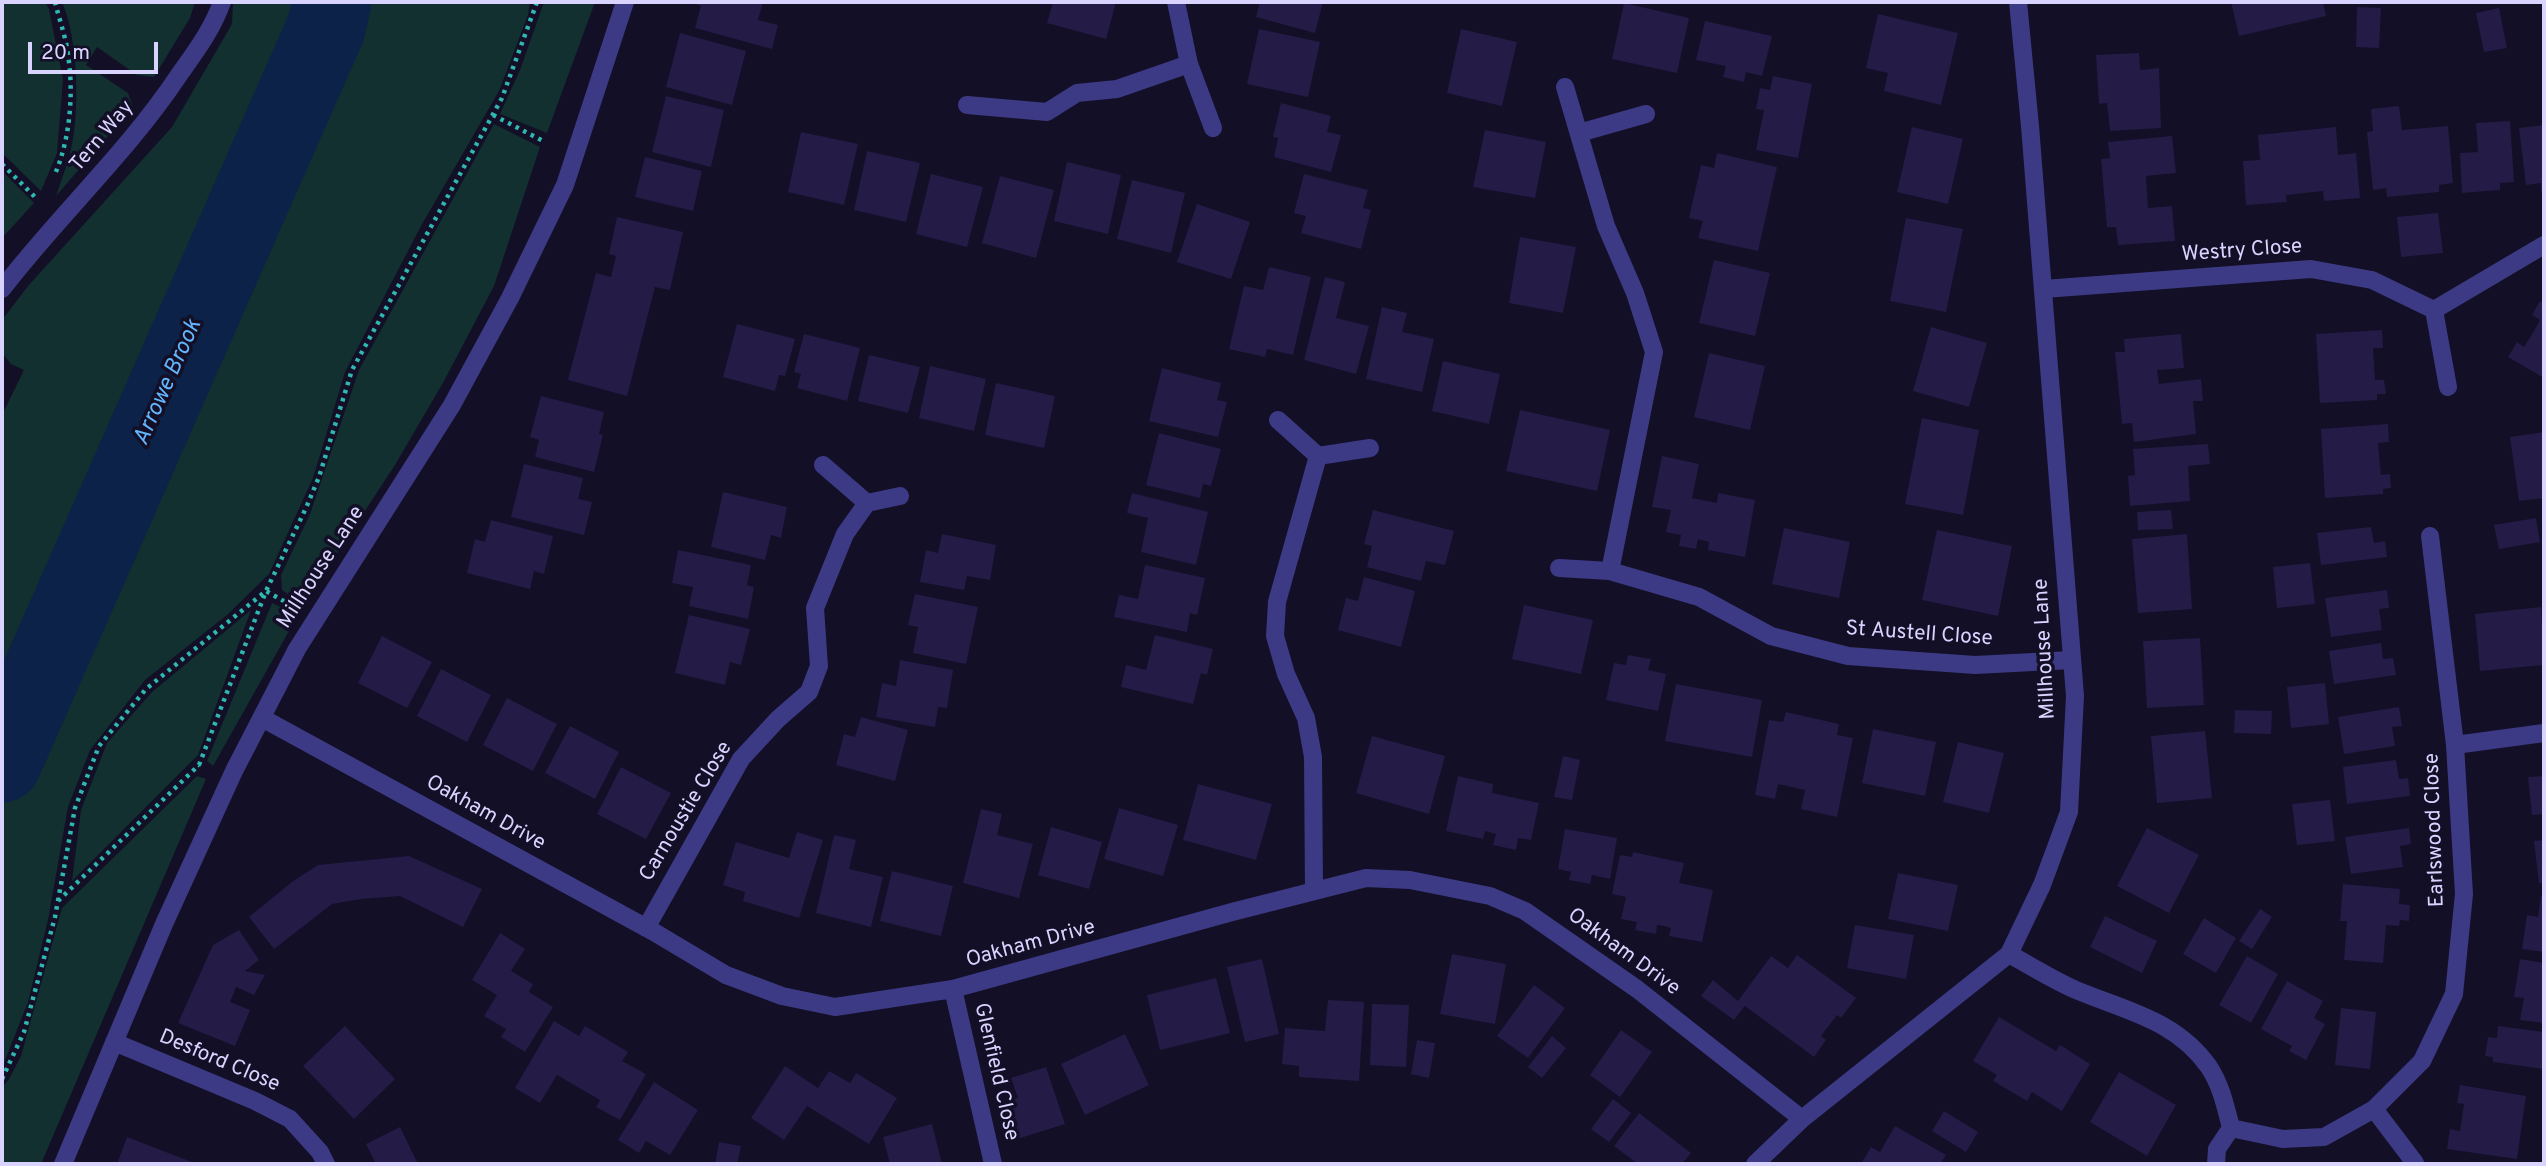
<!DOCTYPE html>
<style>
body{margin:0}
#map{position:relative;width:2546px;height:1166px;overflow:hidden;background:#130f26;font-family:Overpass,sans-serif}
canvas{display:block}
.frame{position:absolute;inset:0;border:4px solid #d9d4ff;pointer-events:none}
.scale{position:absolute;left:28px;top:42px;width:130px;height:32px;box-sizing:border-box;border:4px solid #d9d4ff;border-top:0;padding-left:9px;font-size:21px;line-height:24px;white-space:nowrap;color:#d9d4ff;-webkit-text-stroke:5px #130f26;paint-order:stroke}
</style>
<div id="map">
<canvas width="2546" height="1166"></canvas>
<div class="frame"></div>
<div class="scale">20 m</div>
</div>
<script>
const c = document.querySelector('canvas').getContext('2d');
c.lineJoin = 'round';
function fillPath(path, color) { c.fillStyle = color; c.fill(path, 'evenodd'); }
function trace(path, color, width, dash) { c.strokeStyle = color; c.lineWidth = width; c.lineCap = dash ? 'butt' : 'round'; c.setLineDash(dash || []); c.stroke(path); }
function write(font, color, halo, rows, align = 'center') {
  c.font = font + ' Overpass,sans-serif'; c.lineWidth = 7; c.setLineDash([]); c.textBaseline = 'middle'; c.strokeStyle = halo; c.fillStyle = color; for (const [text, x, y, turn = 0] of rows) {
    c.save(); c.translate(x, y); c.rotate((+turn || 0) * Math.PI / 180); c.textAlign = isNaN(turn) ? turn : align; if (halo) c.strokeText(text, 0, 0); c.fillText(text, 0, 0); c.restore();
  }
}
const green = new Path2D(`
 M2,2H45L49,9L63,80L57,153L41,191L2,153Z
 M62,2H195L190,18L154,77L137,75L97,47L86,65L128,93L133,107L56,196C61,181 67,165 71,149C80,110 78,38 62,2Z
 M233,2H530L528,15L499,91L421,226L345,372L313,478L269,574L227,615L145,680L90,750L68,807L48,920L28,1002L2,1068V415L24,370L11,364L2,353V320L28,286L172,127L232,24Z
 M544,2H595L547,133L500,114L520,70Z
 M494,124L540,147L494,286L444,381L395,465L303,605L282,590L281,575L310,514L359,370Z
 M2,171L34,203L2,238Z
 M272,603L298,615L213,766L207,761Z
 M251,610L198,755L72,881L81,810L107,743L152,692Z
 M197,776L206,779L41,1164H2V1088L9,1079L21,1056L62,908Z`);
const river = new Path2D(`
 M2,763L326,28L332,2`);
const building = new Path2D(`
 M690,2H763L758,20L778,25L772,49L695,28L701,6Z
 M1053,2H1116L1106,39L1047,23Z
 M1260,2H1323L1315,33L1256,17Z
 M2231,2H2323L2326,16L2239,36Z
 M1624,3L1689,18L1677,73L1612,59Z
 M2357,7L2381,8L2379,48L2356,47Z
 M2499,8L2507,48L2484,52L2476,13Z
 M1878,14L1958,33L1941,105L1884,91L1888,73L1866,68Z
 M1705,21L1772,36L1762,76L1746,72L1744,82L1723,77L1726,66L1696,60Z
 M1259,29L1320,42L1308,97L1247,84Z
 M1461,29L1517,42L1502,106L1447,93Z
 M680,33L746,51L732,105L666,87Z
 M2139,53L2140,70L2159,68L2161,128L2110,131L2107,103L2099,104L2096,55Z
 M1773,76L1812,84L1798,158L1756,150L1764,110L1756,109L1760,88L1770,90Z
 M666,96L724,110L711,167L652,152Z
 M1281,103L1331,116L1327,132L1341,135L1331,172L1274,157L1278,138L1273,137Z
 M2399,106L2402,130L2448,126L2453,183L2439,185V192L2387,197L2386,188L2373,190L2367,132L2373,131L2371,109Z
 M2510,121L2514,182L2500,183V190L2462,193L2460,153L2478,152L2476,123Z
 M2544,125V191H2541V183L2526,185L2519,128Z
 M1912,127L1963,139L1948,204L1897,192Z
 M2336,127L2338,155L2356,153L2360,198L2324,201L2323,191L2286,195L2287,202L2246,205L2243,161L2260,160L2258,135Z
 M1485,130L1546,142L1535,198L1473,187Z
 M801,132L858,144L844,205L788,192Z
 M2172,136L2176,173L2146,176L2148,208L2172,206L2175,241L2118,245L2116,227H2107L2101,159L2110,158L2108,142Z
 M867,151L920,163L906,222L854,210Z
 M1717,153L1777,167L1758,251L1698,238L1703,221L1689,218L1701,165L1714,168Z
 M645,157L702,171L693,211L635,197Z
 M1067,162L1121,175L1108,234L1054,221Z
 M931,174L983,187L967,247L916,234Z
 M1304,174L1368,190L1363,208L1371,210L1361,249L1301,233L1306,216L1294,213Z
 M1000,176L1054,190L1036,258L982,243Z
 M1132,180L1185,193L1171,253L1117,239Z
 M1197,204L1250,222L1231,279L1177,262Z
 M2438,213L2443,253L2401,257L2397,217Z
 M617,217L683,232L670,290L655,287L627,396L568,380L596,273L611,277L616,256L609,254Z
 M1906,218L1963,229L1946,312L1890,301Z
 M1520,237L1576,247L1563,313L1509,303Z
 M1714,260L1770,273L1755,336L1699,323Z
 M1269,267L1311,277L1293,355L1267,349L1265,357L1229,349L1244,286L1263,290Z
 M1325,277L1345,282L1336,318L1369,326L1356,374L1304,360Z
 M2540,301L2544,303V378L2508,357L2517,342L2524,347L2534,331L2540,320L2532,315Z
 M1382,307L1407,313L1402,332L1434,339L1422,392L1366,379Z
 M737,324L795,339L785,376L779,375L775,391L723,377Z
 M1931,327L1987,343L1969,407L1913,391Z
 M2382,330L2383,348H2373L2375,380H2384L2386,394H2377V400L2320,403L2316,334Z
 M804,334L860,348L847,401L797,388L801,374L794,372Z
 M2181,334L2184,368L2157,370L2159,384L2201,379L2203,401H2193L2196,434L2134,442L2132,423L2122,424L2115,352H2125L2124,339Z
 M1709,353L1765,366L1750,430L1694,417Z
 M869,355L920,367L908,413L858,401Z
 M1443,361L1500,374L1489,424L1432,411Z
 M930,366L986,379L974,431L919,418Z
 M1162,368L1221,383L1217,400L1227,402L1218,437L1149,421Z
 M996,383L1055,396L1044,448L985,435Z
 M541,396L604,412L599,434L603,435L594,472L535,457L539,440L530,437Z
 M1520,410L1610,430L1597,491L1506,471Z
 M1922,418L1979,430L1963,515L1905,504Z
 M2388,424L2389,442L2378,443L2381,475L2390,474L2391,488L2383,489V494L2325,498L2321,429Z
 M2544,432V498L2519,501L2510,437Z
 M1159,433L1221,449L1211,486L1203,484L1200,498L1146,485Z
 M2208,444L2210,464L2188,466L2190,501L2130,506L2128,476L2135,475L2133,449Z
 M1662,456L1699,464L1692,498L1717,503L1718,493L1755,500L1745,557L1708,550L1709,542L1698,539L1696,549L1679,546L1681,535L1666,532L1671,510L1652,507Z
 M524,464L583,478L578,499L592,502L584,535L511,517Z
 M723,492L787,507L781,538L771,535L765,560L711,547Z
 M1132,493L1208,512L1196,565L1141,552L1148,518L1127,513Z
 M1373,510L1454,531L1445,565L1426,561L1421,581L1367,567L1372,546L1364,544Z
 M2171,510L2173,529L2138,530L2137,512Z
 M2536,518L2540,542L2499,549L2494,525Z
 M491,520L553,536L544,574L534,571L530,589L467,573L475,539L485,542Z
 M2371,527L2374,543L2385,541L2387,557L2321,565L2317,533Z
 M1784,528L1850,542L1839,598L1772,584Z
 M1937,530L2012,546L1998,616L1922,600Z
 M942,534L996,545L990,580L967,576L964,590L920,582L926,550L938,553Z
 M2187,534L2192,609L2138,613L2132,539Z
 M678,550L751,565L747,585L754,587L748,619L689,606L693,587L672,583Z
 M2310,563L2315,604L2277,608L2273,567Z
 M1145,565L1205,578L1197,615L1190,613L1187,632L1114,617L1119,595L1138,599Z
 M1364,577L1415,591L1401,647L1338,630L1346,598L1358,601Z
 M2387,590L2389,608L2379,609L2382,630L2331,637L2325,598Z
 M915,594L978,607L966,664L913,653L918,627L908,625Z
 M1524,605L1593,620L1581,674L1512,659Z
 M2541,607L2544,665L2480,671L2475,614Z
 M689,615L750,629L741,665L730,662L725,685L675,673Z
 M1155,635L1213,649L1207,675L1201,673L1193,704L1121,687L1126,665L1146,670Z
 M382,636L432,662L407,708L358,683Z
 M2200,638L2204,705L2147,708L2143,641Z
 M2381,643L2383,659L2393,658L2396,675L2334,684L2329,651Z
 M1628,655L1651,659L1648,670L1666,674L1658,711L1606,700L1614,663L1626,665Z
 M900,660L953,670L947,708L938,707L935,727L876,717L882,683L896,686Z
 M441,669L491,695L467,742L417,716Z
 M2325,683L2329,724L2291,728L2287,687Z
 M1676,684L1762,700L1752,757L1665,741Z
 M507,698L557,724L533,771L483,745Z
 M2399,707L2402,726L2392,727L2395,746L2344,754L2338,717Z
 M2235,710L2272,711L2271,734L2234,733Z
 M1786,712L1839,724L1837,735L1853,738L1837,817L1801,809L1805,790L1778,784L1775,799L1755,795L1769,720L1783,722Z
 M861,717L908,730L895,781L836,765L844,734L855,737Z
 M570,726L619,752L595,799L545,773Z
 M1873,729L1936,742L1925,796L1862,783Z
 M2205,731L2212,798L2157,803L2151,736Z
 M1372,736L1445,756L1429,814L1356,793Z
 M1958,742L2004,753L1989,813L1943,802Z
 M1563,756L1580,760L1572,800L1554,797Z
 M2396,760L2399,779L2408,778L2410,796L2347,804L2343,767Z
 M621,767L671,793L646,839L597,814Z
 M1458,776L1493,784L1492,793L1539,803L1531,840L1518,838L1516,850L1493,845L1496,834L1485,831L1483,839L1446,831Z
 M2544,776V814L2532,815L2528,777Z
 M1198,784L1272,804L1256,860L1183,840Z
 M2330,800L2335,841L2297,845L2292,804Z
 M1119,808L1178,825L1163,876L1104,859Z
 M981,809L1002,814L997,835L1033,844L1019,898L963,883Z
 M1051,827L1102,842L1089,889L1038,875Z
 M2147,828L2199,855L2169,913L2117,886Z
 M2409,828L2411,844L2400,846L2403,867L2351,874L2345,837Z
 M1565,829L1617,838L1610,879L1592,875L1590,884L1569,880L1571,872L1558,869Z
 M797,832L823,840L799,918L743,901L745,892L723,885L736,842L789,858Z
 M834,835L856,840L849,869L883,877L871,927L816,913Z
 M2544,840V883H2539L2534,841Z
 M1633,852L1684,863L1679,883L1713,890L1702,942L1669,936L1671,928L1664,926L1657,925L1656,934L1635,930L1637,922L1621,919L1626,897L1612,894L1620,855L1632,857Z
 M409,856L482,889L463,927L400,896L361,899L332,904L274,949L249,917L292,882L318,865Z
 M892,871L953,886L941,936L880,921Z
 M1898,873L1958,885L1948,931L1888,919Z
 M2343,884L2400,889L2399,904L2410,905L2409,921L2400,920L2399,926L2386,925L2383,963L2344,960L2347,921H2340Z
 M2541,896H2544V952L2522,949L2527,915L2538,917Z
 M2260,909L2272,917L2252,949L2239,941Z
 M2105,916L2157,941L2142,973L2090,947Z
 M2204,918L2236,938L2216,973L2183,954Z
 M1855,925L1914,935L1906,979L1847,968Z
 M239,930L259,960L245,971L265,975L254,995L236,987L230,1002L250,1010L235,1046L178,1023L213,945Z
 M500,933L525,949L511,971L533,984L529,992L553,1007L525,1052L501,1037L506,1029L484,1016L497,995L472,980Z
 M1452,954L1506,964L1495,1024L1440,1014Z
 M1797,955L1856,998L1841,1018L1837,1015L1821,1036L1826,1040L1814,1057L1745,1006L1734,1020L1701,996L1713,980L1738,1001L1771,956L1788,968Z
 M2247,956L2278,974L2251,1023L2219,1005Z
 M1262,959L1279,1034L1245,1042L1227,967Z
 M2520,959L2544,963V1023L2520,1020L2524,998L2514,997Z
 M1216,978L1230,1033L1160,1050L1147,995Z
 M2287,981L2323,1001L2314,1018L2325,1024L2306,1060L2289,1051L2292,1046L2261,1029Z
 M1534,985L1565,1008L1528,1058L1497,1036Z
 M1328,1000L1364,1002L1359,1081L1299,1077V1066L1282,1064L1285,1028L1325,1031Z
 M1372,1004L1409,1005L1406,1067L1370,1065Z
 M2341,1008L2376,1012L2370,1069L2335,1065Z
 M1999,1017L2056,1051L2060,1045L2090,1064L2062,1111L2032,1092L2027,1101L1993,1081L1997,1075L1973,1061Z
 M554,1021L579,1036L585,1026L628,1052L622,1061L646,1074L620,1120L596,1107L600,1100L557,1075L540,1103L515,1088Z
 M345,1026L395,1079L354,1119L303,1066Z
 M2498,1026L2544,1032V1069L2493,1062V1057L2485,1056L2488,1037L2497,1038Z
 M1621,1030L1652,1052L1620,1097L1590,1075Z
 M1125,1034L1149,1085L1085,1115L1061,1064Z
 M1552,1036L1566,1048L1542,1078L1528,1067Z
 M1417,1040L1435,1043L1429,1078L1411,1074Z
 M785,1066L818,1088L829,1071L850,1083L856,1073L897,1098L869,1144L807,1106L784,1140L751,1118Z
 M1046,1067L1065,1124L1011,1141L999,1104L1018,1098L1011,1078Z
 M2119,1072L2176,1105L2147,1156L2090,1122Z
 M654,1082L698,1110L670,1155L646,1141L639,1153L618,1140Z
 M2460,1085L2526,1096L2517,1159L2447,1149L2450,1129L2460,1131L2464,1104L2457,1103Z
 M1613,1099L1631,1113L1609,1142L1591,1129Z
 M1944,1111L1978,1132L1966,1152L1932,1131Z
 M1639,1113L1691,1153L1682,1164H1638L1614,1146Z
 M932,1124L942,1164H890L883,1137Z
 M1895,1126L1946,1155L1940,1164H1861L1871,1147L1880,1152Z
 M400,1127L418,1164H376L366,1144Z
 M127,1137L153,1147L197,1164H117Z
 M719,1142L741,1146L737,1164H715Z`);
const path = new Path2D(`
 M55,2C59,19 66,37 68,55C74,93 70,139 55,174
 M493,115L545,142
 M2,164L37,199
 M199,765L266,591L289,604
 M58,901L199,765L200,766
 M2,1079L24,1032L55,917L75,808L99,746L146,689L266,591L306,508L319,477L352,370L502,98L537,2`);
const minor = new Path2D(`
 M1176,2L1189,64L1213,128
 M1565,87L1606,226L1635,293L1654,352L1610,571L1699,597L1771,636L1848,656L1975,665L2072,660
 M967,105L1047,112L1077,93L1117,89L1189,64
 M1579,133L1646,114
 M2,289C58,216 127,153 179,75C196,51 212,30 222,2
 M2044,289L2311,269L2372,280L2434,310L2544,245
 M2434,310L2448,387
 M1278,420L1318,456
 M823,465L867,503
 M1559,568L1610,571
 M262,718L654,932L726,975L782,996L835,1007L953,989L1232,912L1366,878L1410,880L1490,896L1525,911L1637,989L1802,1119
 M2455,745L2544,733
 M1314,891L1313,757L1306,718L1286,674L1275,636L1277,602L1318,456L1370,448
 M646,928L741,759L778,719L809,692L819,666L815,608L845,534L867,503L900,496
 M2009,954C2031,966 2053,980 2076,990C2126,1011 2176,1020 2209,1067C2221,1085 2226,1108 2231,1128L2283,1139L2324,1137L2374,1109L2422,1061L2454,994L2464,894L2455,745L2430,536
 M953,989L993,1164
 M114,1042L255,1101L290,1119L320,1152L326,1164
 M2374,1109L2415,1163
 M63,1164L164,924L234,771L297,649L452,405L510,298L565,185L625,2
 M1755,1164L1802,1119L2009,954L2042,885L2069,812L2075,696L2030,126L2018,2
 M2216,1164L2217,1149L2231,1128`);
const streetNames = [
 ["Tern Way",103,137,-50],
 ["Westry Close",2242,252,-4],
 ["Millhouse Lane",322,568,-57],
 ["St Austell Close",1919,635,4],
 ["Millhouse Lane",2046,649,-93],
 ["Carnoustie Close",687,812,-59],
 ["Oakham Drive",485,814,29],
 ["Earlswood Close",2436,830,-92],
 ["Oakham Drive",1031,945,-15],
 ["Oakham Drive",1623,953,36],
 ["Desford Close",219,1062,23],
 ["Glenfield Close",995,1072,77]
];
const waterNames = [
 ["Arrowe Brook",169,383,-66]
];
fillPath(green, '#12302f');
trace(river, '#0c2248', 79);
fillPath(building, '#241b47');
trace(path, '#2fb8b0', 4.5, [3.5, 5]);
trace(minor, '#3d3a85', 18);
write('21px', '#d9d4ff', '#130f26', streetNames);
write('italic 23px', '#62b6ff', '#130f26', waterNames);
</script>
